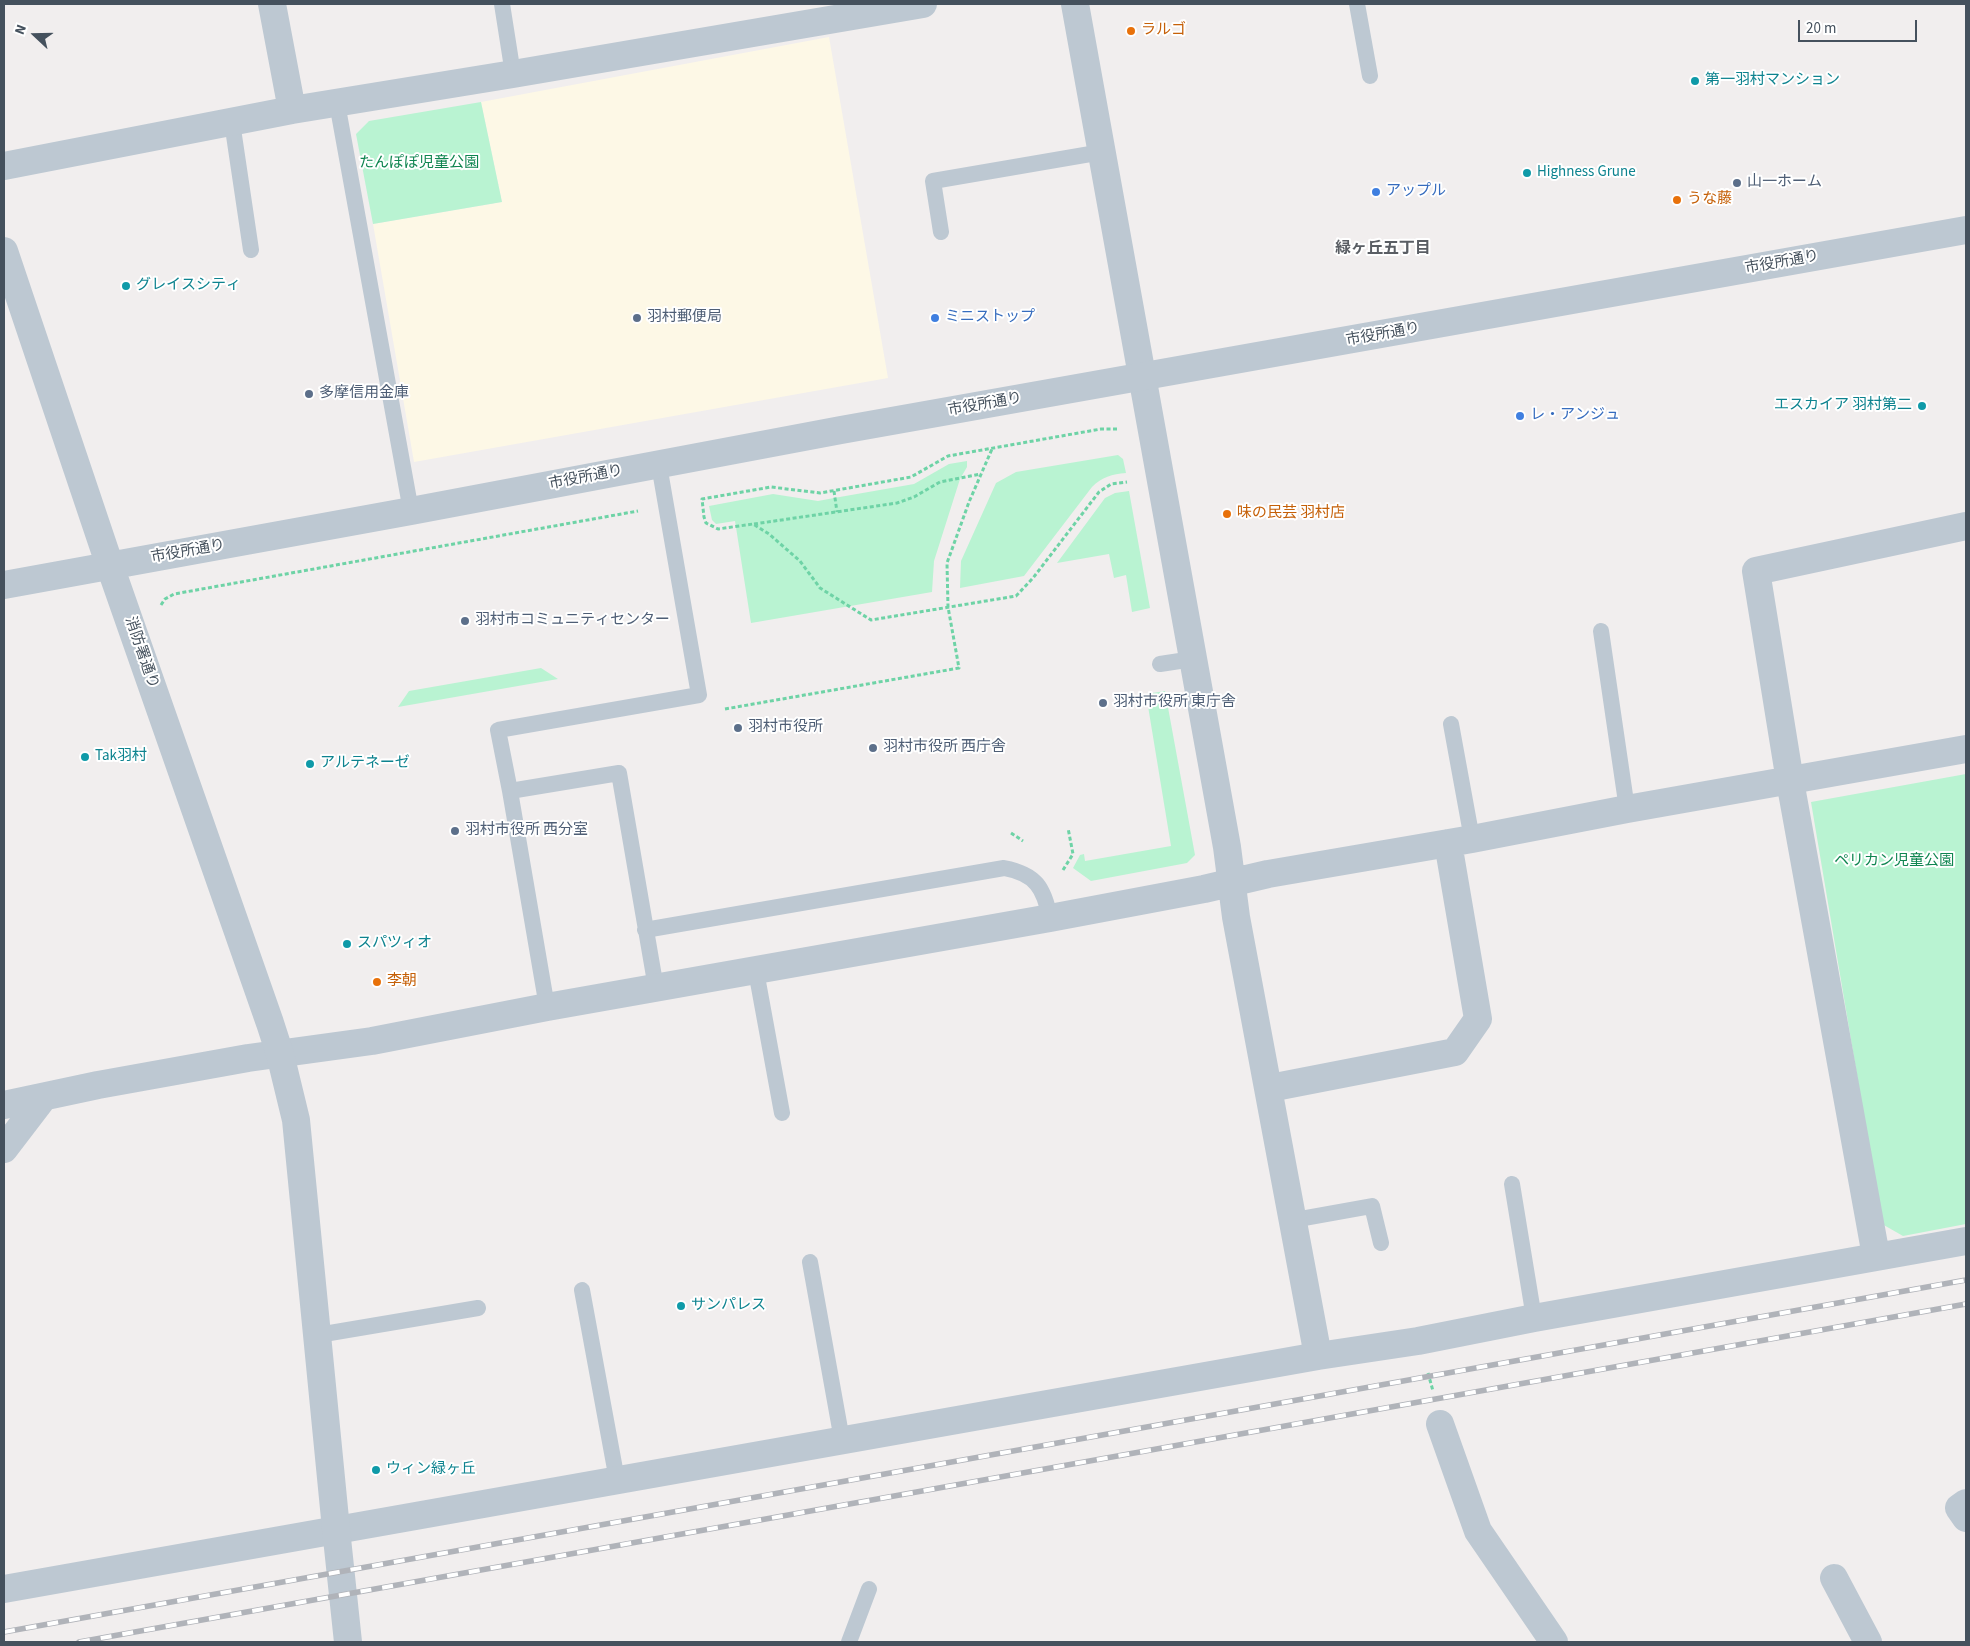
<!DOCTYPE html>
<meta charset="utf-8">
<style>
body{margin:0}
#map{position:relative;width:1970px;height:1646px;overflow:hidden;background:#f1eeee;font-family:"Source Sans 3",sans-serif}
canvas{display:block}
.frame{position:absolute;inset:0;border:5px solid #45515d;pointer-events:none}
.north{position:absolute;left:10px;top:10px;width:50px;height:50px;-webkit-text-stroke:4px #fff;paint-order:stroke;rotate:291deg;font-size:14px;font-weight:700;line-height:20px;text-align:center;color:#45515d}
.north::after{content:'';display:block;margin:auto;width:18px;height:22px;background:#45515d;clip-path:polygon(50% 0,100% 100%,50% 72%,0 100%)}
.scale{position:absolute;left:1798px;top:20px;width:119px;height:22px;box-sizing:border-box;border:2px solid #45515d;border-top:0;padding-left:6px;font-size:15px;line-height:18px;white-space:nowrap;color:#45515d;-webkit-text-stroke:4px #fff;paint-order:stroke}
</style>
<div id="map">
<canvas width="1970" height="1646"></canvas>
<div class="frame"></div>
<div class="north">N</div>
<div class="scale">20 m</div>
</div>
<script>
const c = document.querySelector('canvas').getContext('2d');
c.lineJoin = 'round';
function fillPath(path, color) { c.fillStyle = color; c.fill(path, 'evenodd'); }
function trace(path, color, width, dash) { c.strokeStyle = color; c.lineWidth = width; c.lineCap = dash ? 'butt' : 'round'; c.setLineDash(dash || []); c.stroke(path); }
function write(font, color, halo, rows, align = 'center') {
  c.font = font + ' "Source Sans 3","Noto Sans JP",sans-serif'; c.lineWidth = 4; c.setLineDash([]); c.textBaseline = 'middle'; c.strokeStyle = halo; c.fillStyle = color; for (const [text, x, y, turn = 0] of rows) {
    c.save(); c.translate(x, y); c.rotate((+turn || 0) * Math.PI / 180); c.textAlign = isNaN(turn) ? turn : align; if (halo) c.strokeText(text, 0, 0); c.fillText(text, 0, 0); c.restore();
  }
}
const commercial = new Path2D(`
 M829,37L888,378L414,462L373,224L502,202L481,102Z`);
const green = new Path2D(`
 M481,102L502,202L373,224L356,134L369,121Z
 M1118,455L1123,459L1126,473C1112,474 1102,477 1092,487L1024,576L960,588L961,561L996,483L1016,472Z
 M967,461V467L960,479L934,561L932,592L751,623L735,521L716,524L712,520L709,506L773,494L818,501L834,498L914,484L949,464Z
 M1129,491L1150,608L1132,612L1126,575L1114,578L1109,554L1057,563L1105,498L1115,493Z
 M541,668L558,679L398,707L409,691Z
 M1165,691L1195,855L1187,863L1091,881L1073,868L1080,855L1084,854L1085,861L1171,846L1146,694Z
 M1966,774V1224L1903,1236L1882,1224L1811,802Z`);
const path = new Path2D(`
 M1117,429H1101L948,456L911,477L820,493L771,487L702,499L704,517L706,523L718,529L753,524L769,534L800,561L820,588L871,620L1016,596L1033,578L1099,492L1111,484L1127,482
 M834,491L837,512
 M754,524L897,503L914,497L940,482L981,474
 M161,605L165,599L174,594L638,511
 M725,709L959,668L948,607L947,563L969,502L992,449
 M1011,833L1023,841
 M1063,870L1073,854L1068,828
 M1428,1373L1433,1391`);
const service = new Path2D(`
 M502,4L513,74
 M1357,4L1370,76
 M337,103L411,511
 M232,122L251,250
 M941,232L933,181L1102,152
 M1601,631L1627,809
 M1160,664L1193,659
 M1451,724L1472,839
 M510,791L619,773L656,988
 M645,930L1004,868C1036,874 1044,888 1050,918
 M756,971L782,1113
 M547,1007L510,791L498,730L699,695L659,465
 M1512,1184L1534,1318
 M1294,1220L1372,1206L1381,1243
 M810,1262L842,1440
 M582,1290L617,1480
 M318,1335L478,1308
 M849,1642L869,1589`);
const minor = new Path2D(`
 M272,4L292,110
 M1075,4L1227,847L1236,917L1318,1356
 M4,166L292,110L513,74L923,4
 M1270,1088L1455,1052L1478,1019L1448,843
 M4,1105L98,1085L248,1058L372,1041L547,1007L1050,918L1204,889L1268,874L1472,839L1627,809L1966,749
 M4,1149L43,1098
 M1876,1256L1790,781L1756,571L1966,526
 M1440,1424L1478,1531L1554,1642
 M1966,1503L1959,1508L1966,1518
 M1834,1578L1868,1642
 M4,1589L1318,1356L1418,1341L1534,1318L1966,1241`);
const tertiary = new Path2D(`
 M4,251L110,566L270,1023L280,1054L296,1120L336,1529L348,1642
 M4,585L411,511L841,430L1966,230`);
const rail = new Path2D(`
 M4,1632L1966,1280
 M79,1642L1966,1304`);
const markers = [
 [1131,31,5,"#e8710a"],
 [1695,81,5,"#0f9aa8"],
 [1527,173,5,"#0f9aa8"],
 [1737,183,5,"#5c6f8a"],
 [1376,192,5,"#3f7fe0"],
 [1677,200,5,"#e8710a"],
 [126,286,5,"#0f9aa8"],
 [637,318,5,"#5c6f8a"],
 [935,318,5,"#3f7fe0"],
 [309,394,5,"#5c6f8a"],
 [1922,406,5,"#0f9aa8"],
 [1520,416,5,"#3f7fe0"],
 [1227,514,5,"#e8710a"],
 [465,621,5,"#5c6f8a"],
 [1103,703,5,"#5c6f8a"],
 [738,728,5,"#5c6f8a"],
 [873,748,5,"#5c6f8a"],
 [85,757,5,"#0f9aa8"],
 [310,764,5,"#0f9aa8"],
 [455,831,5,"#5c6f8a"],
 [347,944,5,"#0f9aa8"],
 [377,982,5,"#e8710a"],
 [681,1306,5,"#0f9aa8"],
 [376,1470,5,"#0f9aa8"]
];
const foodNames = [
 ["ラルゴ",1141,31],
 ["うな藤",1687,200],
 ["味の民芸 羽村店",1237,514],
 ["李朝",387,982]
];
const cultureNames = [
 ["第一羽村マンション",1705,81],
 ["Highness Grune",1537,173],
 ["グレイスシティ",136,286],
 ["エスカイア 羽村第二",1912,406,"right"],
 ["Tak羽村",95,757],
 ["アルテネーゼ",320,764],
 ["スパツィオ",357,944],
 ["サンパレス",691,1306],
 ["ウィン緑ヶ丘",386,1470]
];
const parkNames = [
 ["たんぽぽ児童公園",419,164],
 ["ペリカン児童公園",1894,862]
];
const serviceNames = [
 ["山一ホーム",1747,183],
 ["羽村郵便局",647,318],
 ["多摩信用金庫",319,394],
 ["羽村市コミュニティセンター",475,621],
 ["羽村市役所 東庁舎",1113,703],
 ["羽村市役所",748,728],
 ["羽村市役所 西庁舎",883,748],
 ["羽村市役所 西分室",465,831]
];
const shopNames = [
 ["アップル",1386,192],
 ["ミニストップ",945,318],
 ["レ・アンジュ",1530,416]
];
const streetNames = [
 ["市役所通り",1782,263,-10],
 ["市役所通り",1383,335,-10],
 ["市役所通り",985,405,-10],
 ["市役所通り",586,478,-11],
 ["市役所通り",188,552,-10],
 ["消防署通り",141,653,71]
];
const neighbourhoodNames = [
 ["緑ヶ丘五丁目",1383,249]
];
fillPath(commercial, '#fdf8e6');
fillPath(green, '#b9f3d2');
trace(path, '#6ed3a6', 3, [4, 2.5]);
trace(service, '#bdc8d2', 16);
trace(minor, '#bdc8d2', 28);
trace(tertiary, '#bdc8d2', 28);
trace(rail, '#b0b3b9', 5.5);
trace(rail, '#fff', 4, [11]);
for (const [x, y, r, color] of markers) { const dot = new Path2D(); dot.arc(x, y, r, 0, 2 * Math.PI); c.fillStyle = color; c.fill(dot); trace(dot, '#fff', 2); }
write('15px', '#c56008', '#fff', foodNames, 'left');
write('15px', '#0d838f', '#fff', cultureNames, 'left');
write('15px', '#0f8550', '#fff', parkNames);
write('15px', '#4e5e75', '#fff', serviceNames, 'left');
write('15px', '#366cbe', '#fff', shopNames, 'left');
write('15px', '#45515d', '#fff', streetNames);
write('bold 16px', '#5a5e64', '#fff', neighbourhoodNames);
</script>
